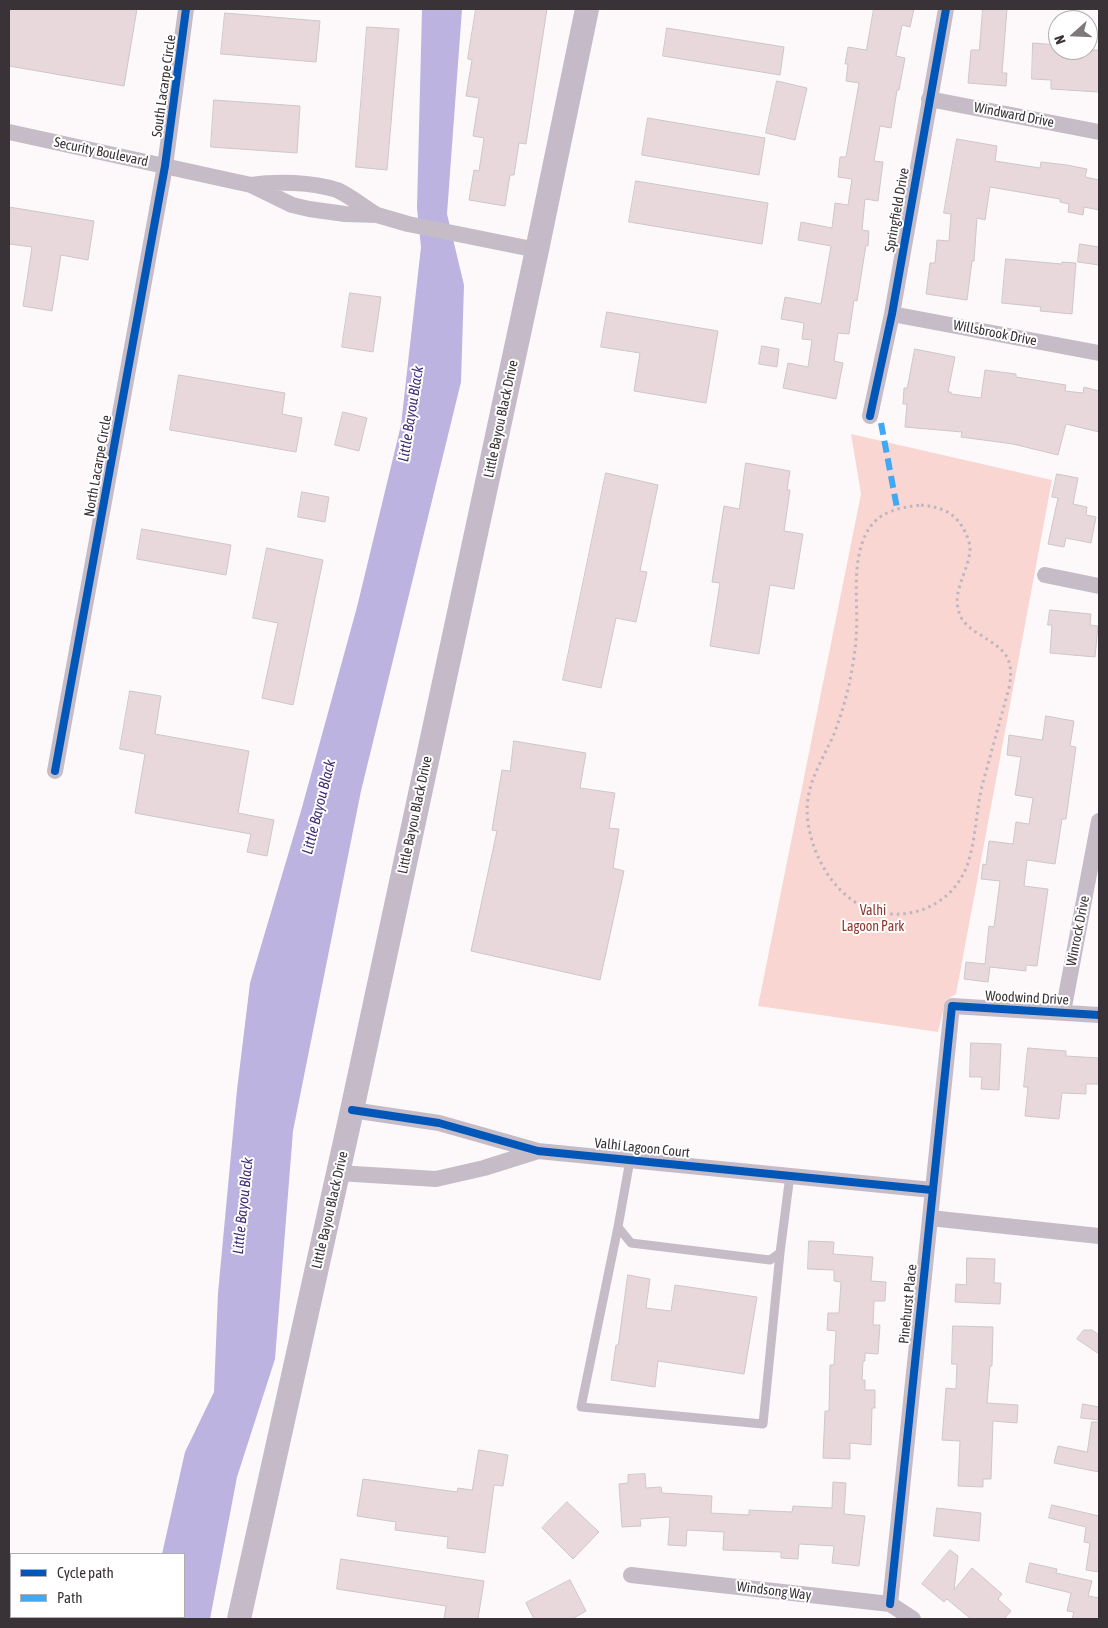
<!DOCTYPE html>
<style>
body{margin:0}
#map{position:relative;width:1108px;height:1628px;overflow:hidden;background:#fdf9fb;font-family:"Asap Condensed",sans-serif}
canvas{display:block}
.frame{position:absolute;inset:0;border:10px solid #393236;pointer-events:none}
.legend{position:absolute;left:10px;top:1553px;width:175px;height:65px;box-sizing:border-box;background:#fff;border:1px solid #b0adaf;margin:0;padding:6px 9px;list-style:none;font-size:15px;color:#393236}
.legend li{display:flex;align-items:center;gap:10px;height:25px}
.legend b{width:25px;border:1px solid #b0adaf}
.north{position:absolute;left:1048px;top:10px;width:50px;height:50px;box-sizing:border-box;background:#fff;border:1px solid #b0adaf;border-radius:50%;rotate:250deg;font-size:14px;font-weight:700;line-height:20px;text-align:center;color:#393236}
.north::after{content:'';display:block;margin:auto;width:18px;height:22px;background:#7e787b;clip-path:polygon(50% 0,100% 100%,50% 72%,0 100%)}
</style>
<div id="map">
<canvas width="1108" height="1628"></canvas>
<div class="frame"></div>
<ul class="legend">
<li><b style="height:6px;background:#0057b8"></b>Cycle path</li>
<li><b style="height:6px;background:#3fa9f5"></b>Path</li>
</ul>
<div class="north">N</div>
</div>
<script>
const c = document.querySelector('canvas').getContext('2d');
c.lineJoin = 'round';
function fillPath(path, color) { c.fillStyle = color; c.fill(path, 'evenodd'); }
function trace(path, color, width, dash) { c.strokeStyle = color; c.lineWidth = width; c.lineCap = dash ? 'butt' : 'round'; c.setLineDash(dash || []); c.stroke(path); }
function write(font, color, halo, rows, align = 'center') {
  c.font = font + ' "Asap Condensed",sans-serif'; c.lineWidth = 4; c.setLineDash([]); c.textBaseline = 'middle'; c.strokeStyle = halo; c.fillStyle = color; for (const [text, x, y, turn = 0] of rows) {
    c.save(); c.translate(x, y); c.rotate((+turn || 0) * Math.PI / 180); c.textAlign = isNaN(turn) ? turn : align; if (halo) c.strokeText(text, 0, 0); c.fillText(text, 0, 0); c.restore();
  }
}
const green = new Path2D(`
 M851,434L1052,480L956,994L946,1000L938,1032L758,1006L861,494Z`);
const water = new Path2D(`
 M422,9H462L447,214L464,285L461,382L361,791L293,1131L275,1359L237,1477L210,1619H148L149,1617H184V1554H162L185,1452L214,1392L218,1293L237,1090L250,983L301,811L357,607L401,425L421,247L417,208Z`);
const building = new Path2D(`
 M9,9H137L124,86L9,66Z
 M476,9H547L526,144L519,143L514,175H510L505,206L469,200L474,170L479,171L484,138L473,136L479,98L466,96L472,60L468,59Z
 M874,9H914L910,27L902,25L896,56L905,58L899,90H897L891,128L880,126L874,161L883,162L878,201L865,199L862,230L869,231L868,246L866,245L857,301L854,300L849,334L838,333L834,361L843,363L836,399L783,388L788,363L808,367L812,340L802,339L804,323L781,319L785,297L821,304L831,246L798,240L801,222L832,228L835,203L848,205L852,179L838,177L840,157H846L859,83L846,81L848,64H845L848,47L866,50Z
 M983,9H1007L1002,73H1007L1006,86L968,83L971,50H979Z
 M225,13L320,21L316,62L221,54Z
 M367,27L399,29L387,170L356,167Z
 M667,28L784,47L780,75L663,56Z
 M1033,43L1058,45V50H1099V92L1051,89V80L1032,79Z
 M777,81L807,88L795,140L766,133Z
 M214,100L300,106L297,153L211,147Z
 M648,118L765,138L759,175L642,155Z
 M957,139L997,146L995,161L1040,168L1041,162L1067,165L1087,169L1085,177L1099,180V210L1084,207L1083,215L1068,212L1069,204L1060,202V199L990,187L985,220L977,218L974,261H972L967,300L926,294L930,263H935L937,240L949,241L951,214L944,213Z
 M636,181L768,203L762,244L629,222Z
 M9,207L94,221L88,260L61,255L52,311L23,306L32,247L9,244Z
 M1080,244L1099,247V265L1078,262Z
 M1006,259L1062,264V262L1076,263L1072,314L1040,311L1041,307L1002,303Z
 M350,293L381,297L373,352L342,347Z
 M607,312L718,331L706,403L634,391L640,353L601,347Z
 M762,346L779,349L777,367L759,364Z
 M915,349L955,357L948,392H951V394L981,398L985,370L1016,374V377L1066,385L1065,391L1083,393L1084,387L1099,391V432L1066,424L1058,455L1013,444L961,437L962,432L905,427L907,404H903L904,388H907Z
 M179,375L285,393L282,414L302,418L296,452L170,430Z
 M343,412L367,418L359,451L335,445Z
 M746,463L790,471L787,490H790L784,531L803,534L794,589L770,585L759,654L710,646L720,583L712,582L724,506L739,509Z
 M606,473L658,485L640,571L647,572L636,622L616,618L601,688L563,680Z
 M1057,474L1078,478L1073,504L1087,507L1086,515L1096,517L1091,543L1066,538L1064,547L1048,544L1058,498L1052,497Z
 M302,492L329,497L325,522L298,517Z
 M142,529L231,545L226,575L137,559Z
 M267,548L323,560L293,705L262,698L278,623L253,618Z
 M1050,610L1091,614L1090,625L1098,626L1095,657L1050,653L1052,625H1048Z
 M130,691L161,696L155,734L249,751L238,813L274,820L267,856L247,852L251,834L135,813L145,754L120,749Z
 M1046,716L1074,721L1070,746L1076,747L1066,819H1062L1055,864L1027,860L1024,886L1048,889L1037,966L1026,965V971L990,967L988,982L964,979L966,962L985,964L989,926L994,927L1000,881L981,879L983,864L986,865L989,841L1013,844L1016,822L1029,824L1033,798L1015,795L1021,757L1007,755L1009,735L1042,740Z
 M514,741L586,753L580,788L615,793L609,828L619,829L613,868L624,871L600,980L471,951L497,831L492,830L502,770L510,771Z
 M971,1043L1001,1044L999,1090L981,1089L982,1077H970Z
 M1028,1048L1066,1051V1056L1099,1058V1084H1086V1094L1062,1093L1059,1119L1025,1116L1028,1087H1024Z
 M809,1241L834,1242L833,1254L873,1257L871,1281L886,1282L885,1301H874L873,1325H880L878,1354L865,1353V1361H863L862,1380H865V1390H875V1408H872L871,1445L850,1443V1459L823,1458L825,1411H829L830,1365H834L836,1331L827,1330L828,1313H839L841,1282L834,1281V1270L808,1269Z
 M967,1258L995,1259L994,1283H1001L1000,1304L955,1302L956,1284L966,1285Z
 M628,1275L650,1279L646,1308L671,1311L675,1285L757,1297L744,1374L658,1361L655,1387L611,1380L616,1345H618Z
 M953,1326L993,1327L992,1366H990L987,1403L1018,1405L1017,1423L993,1421L991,1479H983V1487L958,1486L960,1441L942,1440L946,1388L956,1389L957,1364H952Z
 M1084,1330H1092L1099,1335V1354L1077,1339Z
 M1083,1404L1099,1407V1420L1081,1418Z
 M1092,1422H1099V1472L1054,1463L1058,1446L1087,1452Z
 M479,1450L508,1455L503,1486L494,1485L485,1553L447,1548L448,1537L395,1530L396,1522L357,1516L363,1479L457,1492L458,1488L472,1490Z
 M645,1474L646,1488L661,1487L662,1493L712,1496L711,1513L749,1515V1510L792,1512L793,1506L832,1508L833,1482L846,1483L844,1514L865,1516L859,1566L832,1563L834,1546L799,1544L798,1559L781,1558V1552L723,1550L724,1532L687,1530L686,1546L668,1545L670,1517L640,1519L641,1526L622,1527L619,1484L628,1483V1475Z
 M567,1502L599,1532L573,1559L542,1528Z
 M1052,1505L1099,1516V1572L1086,1570L1090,1543L1084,1542L1086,1527L1049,1518Z
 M937,1508L981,1513L979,1541L934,1536Z
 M950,1550L958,1556L954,1590L972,1568L1002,1594L998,1599L1011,1611L1004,1619H971L947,1599L944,1602L922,1584Z
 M341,1559L484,1581L478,1619H444L446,1606L337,1589Z
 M1030,1563L1057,1569L1056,1573L1092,1581L1088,1596L1099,1598V1619H1072L1074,1612L1067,1611L1071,1593L1026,1582Z
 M570,1580L586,1611L572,1619H534L526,1603Z`);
const path = new Path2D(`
 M921,505C942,507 957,513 966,534C968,538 970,544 970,549C969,573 948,594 962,619C966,625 972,630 979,634C1004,650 1015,656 1009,688C1000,721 991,753 982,786C976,811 976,838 968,863C953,908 901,927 860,905C832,890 812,854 808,822C803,787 821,764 834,734C840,718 845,702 849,685C852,670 855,654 856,639C859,605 851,571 864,538C875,512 896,508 921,505Z`);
const lane = new Path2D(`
 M630,1160L618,1227L631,1243L770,1260L780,1253L790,1175
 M618,1227L581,1407L763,1424L780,1253`);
const street = new Path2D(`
 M929,99L1099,132
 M9,132L251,185C276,181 312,182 337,190C349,195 365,208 377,215
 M251,185L292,205L309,209L345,214L377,215L408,224L537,250
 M892,314L1099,353
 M870,416L892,314L946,9
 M1045,575L1099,586
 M55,771L165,166L186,9
 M1063,1012L1099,821
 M352,1110L439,1123L538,1151L932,1190
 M338,1173L436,1179L484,1168L538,1151
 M930,1218L1099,1236
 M631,1575L890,1604L913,1619
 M890,1604L952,1006L1099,1015`);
const secondary = new Path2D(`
 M239,1619L352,1110L537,250L587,9`);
const quiet = new Path2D(`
 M881,423L897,508`);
const cycleway = new Path2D(`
 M870,416L892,314L946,9
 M55,771L165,166L186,9
 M352,1110L439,1123L538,1151L932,1190
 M890,1604L952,1006L1099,1015`);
const streetNames = [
 ["South Lacarpe Circle",164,86,-82],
 ["Windward Drive",1014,115,11],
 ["Security Boulevard",101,152,12],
 ["Springfield Drive",897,210,-80],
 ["Willsbrook Drive",995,333,11],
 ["Little Bayou Black Drive",501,419,-78],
 ["North Lacarpe Circle",98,466,-80],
 ["Little Bayou Black Drive",415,815,-78],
 ["Winrock Drive",1078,931,-79],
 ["Woodwind Drive",1027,998,3],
 ["Valhi Lagoon Court",642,1148,6],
 ["Little Bayou Black Drive",330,1210,-77],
 ["Pinehurst Place",908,1304,-84],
 ["Windsong Way",774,1591,7]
];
const parkNames = [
 ["Valhi",873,911],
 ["Lagoon Park",873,927]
];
const waterNames = [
 ["Little Bayou Black",411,414,-81],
 ["Little Bayou Black",319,807,-76],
 ["Little Bayou Black",243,1206,-84]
];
fillPath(green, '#f9d6d1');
fillPath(water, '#bdb3e0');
fillPath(building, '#e8d7db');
trace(building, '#cdc7c9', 1);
trace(path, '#bdb6bf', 3, [2.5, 4]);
trace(lane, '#c6bcc8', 9);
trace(street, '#c6bcc8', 16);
trace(secondary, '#c5bac8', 24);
trace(quiet, '#3fa9f5', 6, [12, 6]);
trace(cycleway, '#0057b8', 8);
write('14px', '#393236', '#fff', streetNames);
write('14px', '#8f372f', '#fff', parkNames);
write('italic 15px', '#422c76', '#fff', waterNames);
</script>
